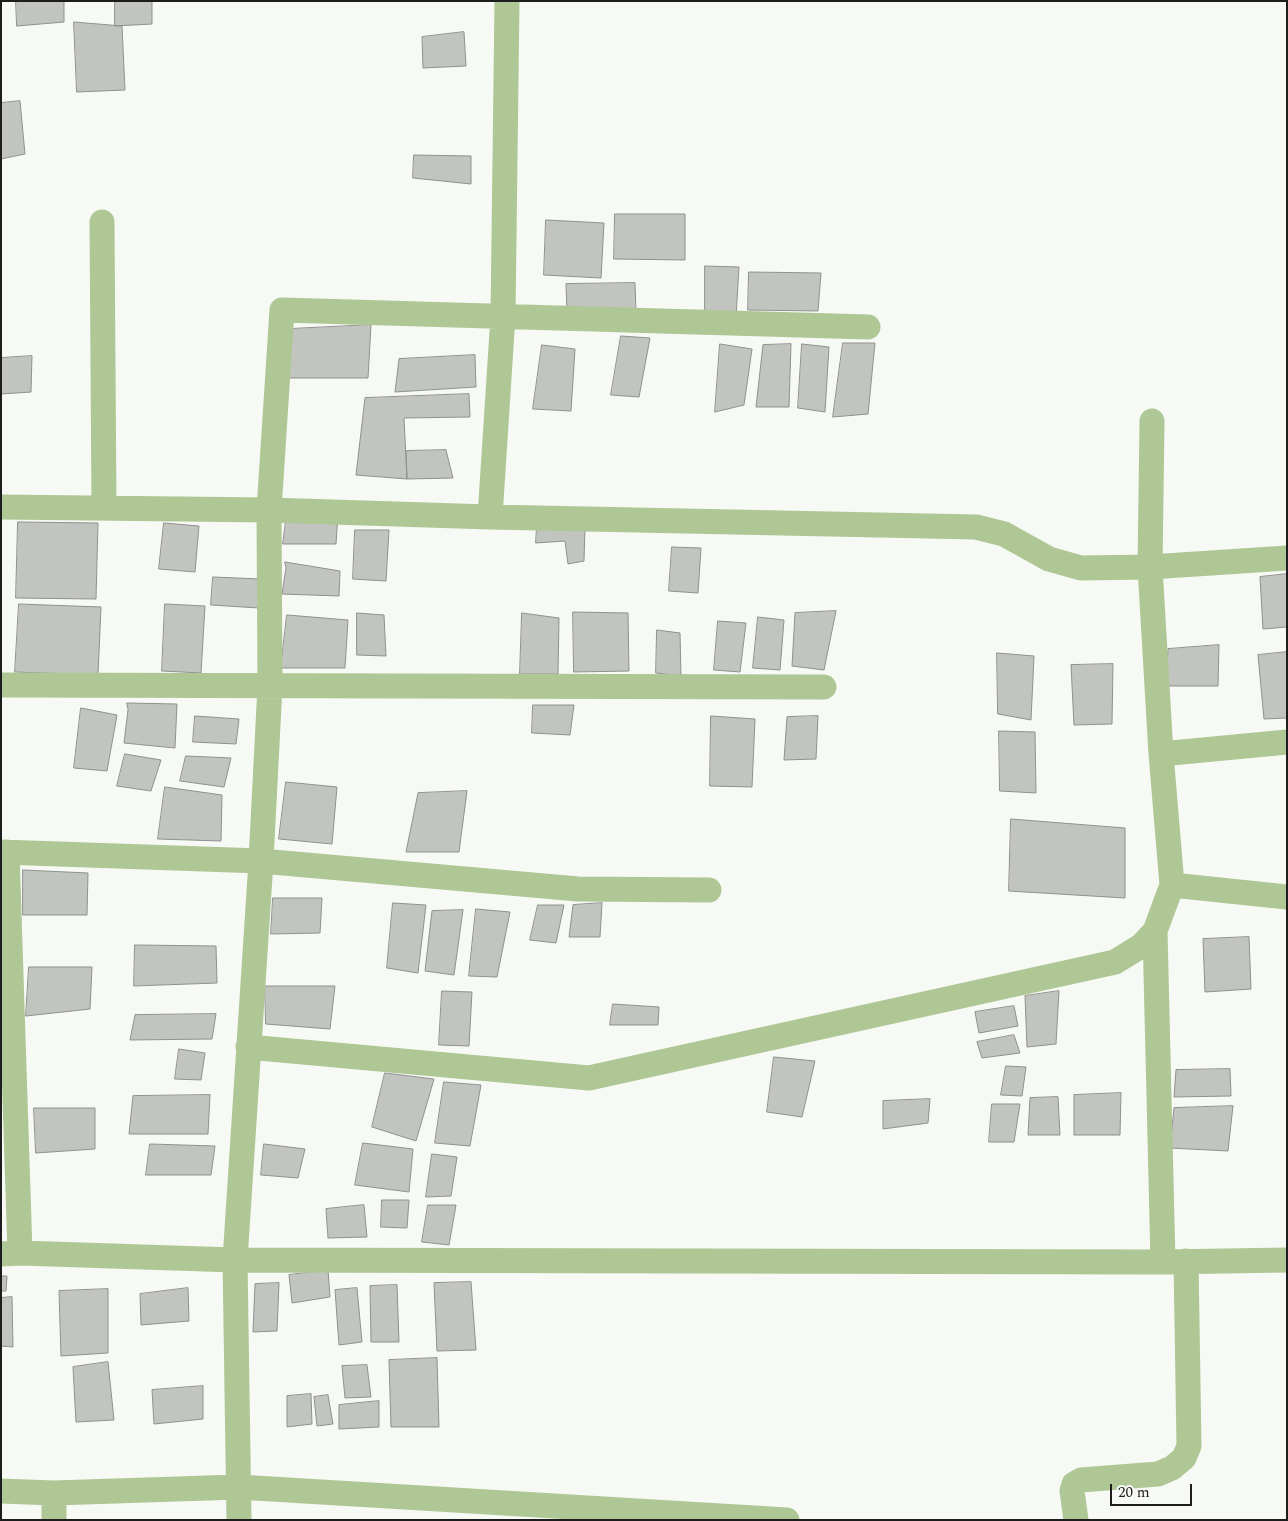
<!DOCTYPE html>
<style>
body{margin:0}
#map{position:relative;width:1288px;height:1521px;overflow:hidden;background:#f7f9f5;font-family:Spectral,serif}
canvas{display:block}
.frame{position:absolute;inset:0;border:2px solid #1c1d1c;pointer-events:none}
.scale{position:absolute;left:1110px;top:1484px;width:82px;height:22px;box-sizing:border-box;border:2px solid #1c1d1c;border-top:0;padding-left:6px;font-size:15px;line-height:18px;white-space:nowrap;color:#1c1d1c;-webkit-text-stroke:4px #f7f9f5;paint-order:stroke}
</style>
<div id="map">
<canvas width="1288" height="1521"></canvas>
<div class="frame"></div>
<div class="scale">20 m</div>
</div>
<script>
const c = document.querySelector('canvas').getContext('2d');
c.lineJoin = 'round';
function fillPath(path, color) { c.fillStyle = color; c.fill(path, 'evenodd'); }
function trace(path, color, width, dash) { c.strokeStyle = color; c.lineWidth = width; c.lineCap = dash ? 'butt' : 'round'; c.setLineDash(dash || []); c.stroke(path); }
const building = new Path2D(`
 M16,1H64V22L17,26Z
 M115,1H152V24L115,26Z
 M74,22L122,26L125,90L77,92Z
 M464,32L466,66L423,68L422,37Z
 M20,101L25,154L1,159V103Z
 M414,155L471,156V184L413,178Z
 M615,214H685V260L614,259Z
 M546,220L604,223L601,278L544,275Z
 M705,266L739,267L736,317L705,315Z
 M749,272L821,273L818,311L748,310Z
 M635,283L636,312L567,314L566,284Z
 M371,325L368,378H287L289,329Z
 M621,336L650,338L639,397L611,395Z
 M843,343H875L868,414L833,417Z
 M720,344L752,349L744,405L715,412Z
 M791,344L789,407H756L763,345Z
 M802,344L829,347L825,412L798,408Z
 M542,345L575,349L571,411L533,409Z
 M475,355L476,387L395,392L399,359Z
 M32,356L31,392L1,394V358Z
 M469,394L470,417L404,418L407,479L356,475L365,398Z
 M446,450L453,478L407,479L406,451Z
 M287,513L338,514L336,544H283Z
 M18,522L98,523L96,599L16,598Z
 M164,523L199,526L195,572L159,569Z
 M537,526L585,527L584,561L568,564L565,541L536,543Z
 M355,530H389L386,581L353,579Z
 M672,547L701,548L698,593L669,591Z
 M285,562L340,571L339,596L282,594L286,568Z
 M1287,574V627L1263,629L1260,577Z
 M213,577L261,579L259,608L211,605Z
 M19,604L101,607L98,675L15,672Z
 M165,604L205,606L201,673L162,671Z
 M836,611L824,670L792,666L795,613Z
 M573,612L628,613L629,671L574,672Z
 M357,613L384,615L386,656L357,655Z
 M522,613L559,618L558,674H520Z
 M287,615L348,620L345,668H281Z
 M758,617L784,620L780,670L753,668Z
 M718,621L746,623L740,672L714,670Z
 M657,630L680,633L681,676L656,673Z
 M1219,645L1218,686H1166L1168,649Z
 M1287,652V718L1264,719L1258,655Z
 M997,653L1034,656L1031,720L998,714Z
 M1113,664L1112,724L1074,725L1071,665Z
 M127,703L177,704L175,748L124,743L128,710Z
 M533,705H574L570,735L532,733Z
 M81,708L117,715L107,771L74,768Z
 M195,716L239,719L236,744L193,742Z
 M711,716L755,719L752,787L710,786Z
 M818,716L816,759L784,760L787,717Z
 M999,731L1035,732L1036,793L1000,791Z
 M125,754L161,760L151,791L117,786Z
 M186,756L231,758L224,787L180,781Z
 M286,782L337,787L332,844L279,839Z
 M165,787L222,795L221,841L158,839Z
 M467,791L459,852H406L418,793Z
 M1011,819L1125,828V898L1009,891Z
 M23,870L88,873L87,915H23Z
 M273,898H322L320,933L271,934Z
 M393,903L426,905L418,973L387,968Z
 M602,903L600,937H569L573,905Z
 M538,905H564L556,943L530,940Z
 M476,909L510,912L497,977L469,976Z
 M463,910L454,975L425,971L432,911Z
 M1249,937L1251,989L1205,992L1203,939Z
 M135,945L216,946L217,983L134,986Z
 M29,967H92L90,1009L26,1016Z
 M265,986H335L330,1029L266,1024Z
 M442,991L472,992L469,1046L439,1045Z
 M1059,991L1056,1044L1027,1047L1025,996Z
 M613,1004L659,1007L658,1025H610Z
 M1014,1006L1018,1026L979,1033L975,1012Z
 M216,1014L212,1039L130,1040L135,1015Z
 M1014,1035L1020,1053L982,1058L977,1042Z
 M179,1049L205,1053L201,1080L175,1079Z
 M774,1057L815,1061L802,1117L767,1112Z
 M1006,1066L1026,1067L1022,1096L1001,1095Z
 M1230,1069L1231,1096L1174,1097L1176,1070Z
 M385,1073L434,1079L416,1141L372,1127Z
 M444,1082L481,1085L470,1146L435,1143Z
 M1121,1093L1120,1135H1074V1095Z
 M210,1095L208,1134H129L133,1096Z
 M1058,1097L1060,1135H1028L1030,1098Z
 M930,1099L928,1123L883,1129V1101Z
 M992,1104H1020L1014,1142H989Z
 M1233,1106L1228,1151L1170,1148L1174,1108Z
 M34,1108H95V1149L36,1153Z
 M363,1143L413,1149L409,1192L355,1185Z
 M150,1144L215,1146L211,1175H146Z
 M264,1144L305,1149L298,1178L261,1175Z
 M432,1154L457,1157L451,1196L426,1197Z
 M382,1200H409L407,1228L381,1227Z
 M364,1205L367,1237L328,1238L326,1209Z
 M428,1205H456L449,1245L422,1242Z
 M328,1270L330,1297L292,1303L289,1275Z
 M1,1276H7L6,1291H1Z
 M471,1282L476,1350L437,1351L434,1283Z
 M279,1283L277,1331L253,1332L255,1284Z
 M397,1285L399,1342H371L370,1286Z
 M188,1288L189,1321L141,1325L140,1294Z
 M357,1288L362,1342L339,1345L335,1290Z
 M108,1289V1353L61,1356L59,1291Z
 M12,1297L13,1347L1,1346V1298Z
 M437,1358L439,1427H391L389,1360Z
 M108,1362L114,1420L76,1422L73,1367Z
 M367,1365L371,1397L345,1398L342,1366Z
 M203,1386V1419L154,1424L152,1390Z
 M311,1394L312,1424L287,1427V1396Z
 M328,1395L333,1424L317,1426L314,1397Z
 M379,1401V1427L339,1429V1405Z`);
const street = new Path2D(`
 M102,222L104,507
 M1,507L269,510L282,310L868,327
 M490,517L503,316L507,1
 M1,685L824,687
 M1161,754L1287,742
 M1,852L261,861L578,889L709,890
 M7,852L20,1253
 M1172,885L1287,897
 M1155,931L1163,1262
 M248,1047L589,1078L1115,962L1141,946L1155,931L1172,885L1161,754L1150,567L1152,421
 M1,1254L20,1253L235,1260L1163,1262L1287,1260
 M1,1491L54,1493L238,1487L787,1520
 M54,1493V1520
 M239,1520L235,1260L261,861L270,686L269,510L490,517L976,527L1004,534L1049,559L1081,568L1150,567L1287,558
 M1076,1520L1072,1491L1074,1484L1081,1480L1158,1474L1172,1468L1184,1458L1189,1446L1186,1261`);
fillPath(building, '#c2c4c0');
trace(building, '#8f918e', 1);
trace(street, '#afc795', 25);
</script>
